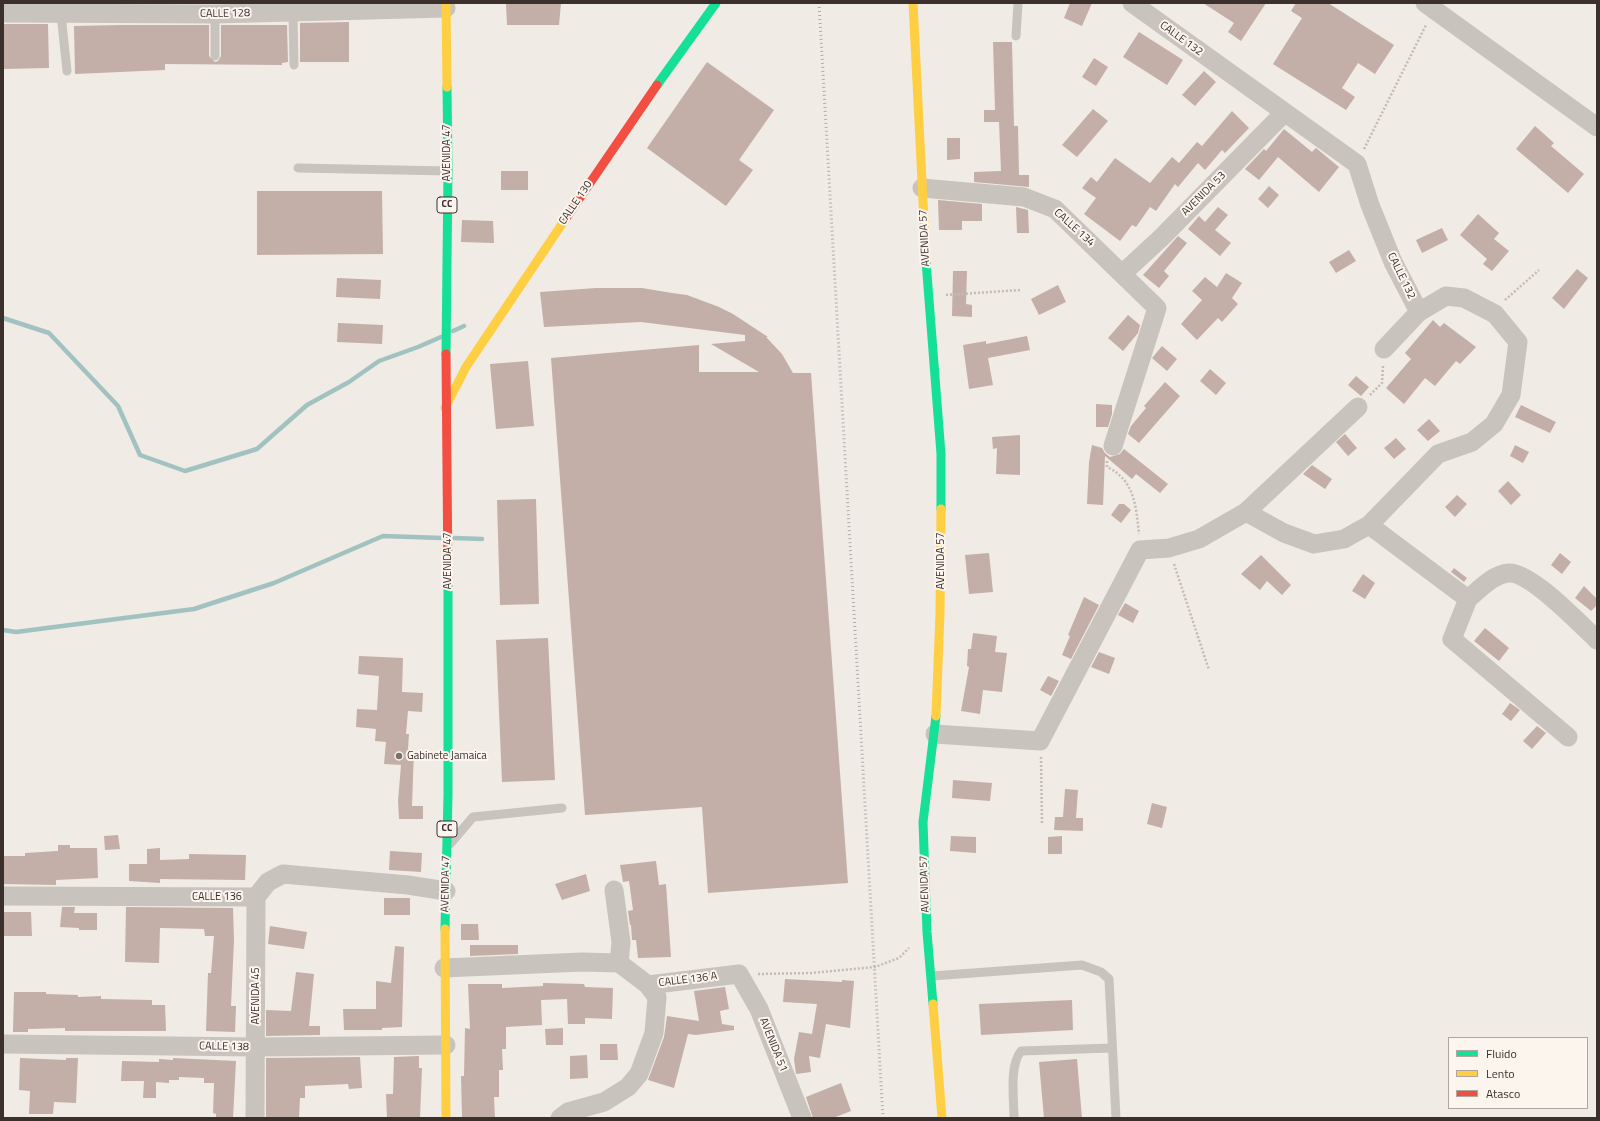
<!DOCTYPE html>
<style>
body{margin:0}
#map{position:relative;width:1600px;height:1121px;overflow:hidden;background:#f0ebe5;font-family:"Titillium Web",sans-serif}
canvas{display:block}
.frame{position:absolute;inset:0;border:4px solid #3b302b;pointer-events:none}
.legend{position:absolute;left:1448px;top:1037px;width:140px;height:72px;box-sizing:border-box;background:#fbf5ee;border:1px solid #aea6a0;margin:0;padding:5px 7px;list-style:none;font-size:12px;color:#3b302b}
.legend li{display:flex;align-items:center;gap:8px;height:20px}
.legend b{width:20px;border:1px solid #aea6a0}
</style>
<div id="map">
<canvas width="1600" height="1121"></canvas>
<div class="frame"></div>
<ul class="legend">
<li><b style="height:5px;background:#16e098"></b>Fluido</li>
<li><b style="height:5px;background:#ffcf43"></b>Lento</li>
<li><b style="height:5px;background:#f24e42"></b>Atasco</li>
</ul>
</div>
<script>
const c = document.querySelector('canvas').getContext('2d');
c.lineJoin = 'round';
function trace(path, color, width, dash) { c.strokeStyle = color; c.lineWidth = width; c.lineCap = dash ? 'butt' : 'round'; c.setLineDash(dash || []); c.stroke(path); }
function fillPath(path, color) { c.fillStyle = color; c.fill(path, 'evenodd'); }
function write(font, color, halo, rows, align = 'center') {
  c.font = font + ' "Titillium Web",sans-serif'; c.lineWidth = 4; c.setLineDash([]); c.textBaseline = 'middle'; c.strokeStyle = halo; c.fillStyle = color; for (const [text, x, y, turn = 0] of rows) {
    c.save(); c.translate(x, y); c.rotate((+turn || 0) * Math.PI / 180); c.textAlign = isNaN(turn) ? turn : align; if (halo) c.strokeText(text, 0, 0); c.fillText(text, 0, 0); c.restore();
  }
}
const stream = new Path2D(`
 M3,318L49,333L118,406L140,455L185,471L257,449L307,405L349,382L379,361L418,347L441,337
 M453,331L464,326
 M454,538L482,539
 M3,630L16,632L194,609L274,583L383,536L442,538`);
const building = new Path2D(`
 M506,3H561L559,25H507Z
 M1070,3H1092L1082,26L1064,18Z
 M1203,3H1266L1241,41L1228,32L1234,23Z
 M1296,3H1328L1394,45L1375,74L1358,63L1342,88L1355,97L1346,110L1273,64L1302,18L1291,11Z
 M349,22V62H300V23Z
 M3,24H48L49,68L3,69Z
 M120,25H209V56L215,62L218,61L221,56V25H287L288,62L282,63V65L165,64V70L75,74L74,26Z
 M1139,32L1183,60L1167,85L1123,57Z
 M993,42H1012L1014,126H1018L1019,175H1029V187L974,182V172L1001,171L999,122H984V110H995Z
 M1094,58L1108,67L1096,86L1082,77Z
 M707,62L774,110L739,160L753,170L726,206L647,148Z
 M1204,71L1216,82L1195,106L1182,95Z
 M1093,109L1108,121L1077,157L1062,145Z
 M1232,111L1249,128L1225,153L1222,150L1205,170L1198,163L1178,187L1175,184L1156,211L1150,207L1136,227L1132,225L1120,241L1084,214L1096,198L1082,188L1091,177L1097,182L1115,158L1150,183L1172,157L1179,163L1197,142L1202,146Z
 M1535,126L1554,143L1551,146L1584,174L1568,193L1516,149Z
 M1284,129L1312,152L1316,148L1339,167L1319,192L1278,157L1259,180L1245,169L1264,149L1266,151Z
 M947,138H960V159L947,160Z
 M501,171H528V190H501Z
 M1269,186L1279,195L1268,208L1258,199Z
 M257,191H382L383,254L257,255Z
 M938,200L982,204V221H962V230H939Z
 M1016,207L1028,210L1029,233H1017Z
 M1218,207L1228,215L1215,230L1231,243L1220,256L1188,229L1199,216L1205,222Z
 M1478,214L1499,233L1494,239L1509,251L1492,271L1483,264L1487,259L1460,235Z
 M462,220L493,221L494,243L461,242Z
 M1442,228L1448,240L1422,253L1416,240Z
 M1178,236L1187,243L1164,271L1169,276L1159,288L1143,275Z
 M1349,250L1356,261L1336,273L1329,262Z
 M1577,269L1588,278L1564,309L1552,298Z
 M953,271H967L966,304L972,305V317L952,316Z
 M1226,273L1242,283L1232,298L1238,304L1222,322L1218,318L1197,340L1181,324L1202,300L1192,291L1205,277L1217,287Z
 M337,278L381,280L380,299L336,297Z
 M1058,285L1066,302L1039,315L1031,299Z
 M596,288H642L672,293L687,295L719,307L733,314L768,337H766L782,354L793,373H811L848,883L708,893L702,807L585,815L551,358L699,345V372H759L711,344L745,341V335L641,322L544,327L540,292Z
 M1128,315L1140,325L1138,333L1123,351L1108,338Z
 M1433,320L1440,327L1444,323L1476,347L1460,364L1456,361L1435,386L1425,378L1404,404L1386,388L1411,359L1405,353Z
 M338,323L383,325L382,344L337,342Z
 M1027,336L1030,350L988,358L993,385L969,389L963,345L986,341V344Z
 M1162,346L1177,359L1167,371L1152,358Z
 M528,361L534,426L496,429L490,364Z
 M1210,369L1226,383L1216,395L1200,381Z
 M1356,376L1369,387L1361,396L1348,385Z
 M1165,382L1180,396L1139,443L1128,434L1131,426L1146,408L1144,406Z
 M1096,404L1112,405V414L1108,427H1096Z
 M1521,405L1556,422L1550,433L1515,417Z
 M1429,419L1440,431L1428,441L1417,430Z
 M1345,434L1357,448L1348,456L1336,442Z
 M1020,435V475L996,474L997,448L993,449L992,437Z
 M1396,438L1406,449L1394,459L1384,448Z
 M1092,445L1102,448L1105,453L1110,457L1120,454L1124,449L1168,484L1160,493L1136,474L1132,479L1105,456L1103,505L1087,504L1089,462Z
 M1515,445L1529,452L1523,463L1510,456Z
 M1312,465L1332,479L1325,489L1303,474Z
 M1508,481L1521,495L1511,505L1498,491Z
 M1457,495L1467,504L1455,517L1445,507Z
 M536,499L539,604L500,605L497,500Z
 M1119,504H1124L1131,510L1121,523L1111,515Z
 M989,553L993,592L969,594L965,555Z
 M1560,553L1571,562L1562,574L1551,565Z
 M1261,555L1291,585L1282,595L1267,581L1260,590L1241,574Z
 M1454,568L1467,578L1464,582L1451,572Z
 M1363,574L1375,583L1365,599L1352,591Z
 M1584,586L1597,599V605L1591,611L1575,598Z
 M1084,597L1099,605L1071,659L1062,655L1070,636L1068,635Z
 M1125,603L1139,611L1133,623L1118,615Z
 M1485,628L1509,648L1499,661L1474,641Z
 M973,633L997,636L995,652L1007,653L1002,692L983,690L980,714L961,711L969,667L967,666L968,649H971Z
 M548,638L555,780L502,782L496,640Z
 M1099,652L1115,658L1109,674L1091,667Z
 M359,656L403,658L402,692L423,693L422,712L408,711L406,734H409L408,749H414L412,806H423V819H399L398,801L401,765L384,764L386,742L375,741L376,729L356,727L357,709L377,710L379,676L358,674Z
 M1048,676L1059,681L1051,696L1040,690Z
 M1510,703L1520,710L1511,721L1502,714Z
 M1537,726L1546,733L1532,749L1523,741Z
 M953,780L992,783L990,801L952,798Z
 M1065,789L1078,790L1076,818H1083V831L1054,830L1055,817H1063Z
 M1152,803L1167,807L1162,828L1147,824Z
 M118,835L120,849L105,850L104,836Z
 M951,836L976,837V853L950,851Z
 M1062,836V854H1048V837Z
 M58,845H70V848H97L98,878L56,880V885L3,884V856H25V853L58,851Z
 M160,848V860L189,859V854L246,855L245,880L160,879V883L129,881V864H147V849Z
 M390,851L422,853L421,872L389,870Z
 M656,861L659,885L666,884L671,957L638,958L636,940H632L631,925H630L628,911L633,910L629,881L623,882L620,865Z
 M586,874L590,891L562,900L555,884Z
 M384,898H410V915H384Z
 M62,907H75L74,913H97V930H79V928L60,927Z
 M126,907L233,908L234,940L231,1006H236L235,1032L206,1031L208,973H211L214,936H205L204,929L160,928L159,963L125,962Z
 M3,912H31L32,936H3Z
 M461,924H478L479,940H461Z
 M270,926L307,932L304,949L268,944Z
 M470,945H518V954L470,956Z
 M395,946L404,947L402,1027L382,1028V1030H344L343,1009H376V981L391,983Z
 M296,972L314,974L309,1026H320V1035L266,1036V1010L291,1011Z
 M785,979L842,982V980L854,981L850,1028L826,1024L820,1058L809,1056L811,1072L796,1074L794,1059L799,1032L812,1034L817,1004L783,1002Z
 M543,983L584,984L585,987L613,988L612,1019L585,1018V1024H568L567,999L541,1000L542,1025L506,1027V1049H502L503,1070H499V1097H494L495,1118H462L461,1076H464L465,1028L470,1029L468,984H502V988L543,986Z
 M725,987L729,1009L720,1011L722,1024L734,1026V1030L696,1035L688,1034L674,1088L648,1080L664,1037L667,1016L699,1021L694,991Z
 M14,992H46V994L78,995V997L101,996V999L152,1000V1005H165L166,1031H65V1028L28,1029V1032H13Z
 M1072,1000L1073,1030L981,1035L979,1004Z
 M563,1028V1045H546L545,1029Z
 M600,1044H617L618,1060H600Z
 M587,1055L588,1078L570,1079V1056Z
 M419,1056V1068H422L420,1118H387L386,1094H393L394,1057Z
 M360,1057L362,1088L349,1089L348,1084L305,1086V1098H300L299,1118H266V1058Z
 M20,1058L66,1060V1058H78L76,1103L54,1102L53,1114H29L30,1091L19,1090Z
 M173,1058L236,1061L233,1118H216V1114L213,1113L214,1083H204V1078L179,1077V1080H169V1083L156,1082V1098H143L144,1081H121L122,1061L159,1062V1059L173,1060Z
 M1077,1059L1082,1118H1044L1039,1062Z
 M841,1083L851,1111L833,1118H813L806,1097Z`);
const path = new Path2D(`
 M1364,149L1426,25
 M946,295L1020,290
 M1505,300L1539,270
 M1370,395L1382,383L1383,366
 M1107,461V467C1135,480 1136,507 1139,534
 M1174,564L1209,670
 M1041,757L1042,823
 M758,974L811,973L875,967L899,958L909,948`);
const lane = new Path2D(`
 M293,13L294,65
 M61,14L67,71
 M215,14V56
 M1016,36L1018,3
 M298,168L448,171
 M450,844L473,817L562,808
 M932,976L1082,965L1101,972L1109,979L1116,1118
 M1014,1118C1014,1099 1009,1066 1021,1051L1112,1048`);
const street = new Path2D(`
 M1132,3L1357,164L1370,205L1393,262L1419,312L1446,296L1464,298L1495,314L1518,342L1511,395L1494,424L1472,442L1438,454L1369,525L1344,539L1314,544L1284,533L1246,512
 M1425,3L1597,127
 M3,13L215,14L446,8
 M922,188L1024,197L1055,209L1157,308L1113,446
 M1123,273L1161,238L1284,113
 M1384,349L1419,312
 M1369,525L1468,599C1479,590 1493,574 1509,573C1531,572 1580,624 1597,640
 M1468,599L1452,639L1568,737
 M935,734L1040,741L1140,550L1169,548L1199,539L1246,512L1358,407
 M614,890L621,942L619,963
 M3,896L256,897L268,882L283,874L408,885L446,891
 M444,968L582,962L619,963L648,985L657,997L654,1033L639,1074L628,1087L604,1102L568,1112L560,1118
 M648,985L739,974L759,1009L802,1118
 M3,1044L256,1047L446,1045
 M255,1118L256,897`);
const fast = new Path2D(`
 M657,85L716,3
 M926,261L941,454V509
 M446,354L448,171L447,87
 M445,929L448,795V584
 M933,1004L927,932L923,822L936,716`);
const slow = new Path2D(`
 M446,3L447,87
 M913,3L926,261
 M445,408L466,367L564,221
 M936,716L940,613L941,509
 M445,929L446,1118
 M933,1004L942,1118`);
const jam = new Path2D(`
 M564,221L657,85
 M446,354L448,584`);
const rail = new Path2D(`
 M819,3L883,1118`);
const markers = [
 [399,756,4,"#7a716c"]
];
const shields = [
 [447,205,20],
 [447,829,20]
];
const shieldNames = [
 ["CC",447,205],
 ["CC",447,829]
];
const streetNames = [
 ["CALLE 128",225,14,-1],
 ["CALLE 132",1181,39,36],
 ["AVENIDA 47",447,153,-90],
 ["AVENIDA 53",1204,194,-45],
 ["CALLE 130",576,203,-56],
 ["CALLE 134",1074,228,42],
 ["AVENIDA 57",925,238,-93],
 ["CALLE 132",1401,276,64],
 ["AVENIDA 47",448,561,-90],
 ["AVENIDA 57",941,561,-90],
 ["AVENIDA 47",446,884,-89],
 ["AVENIDA 57",925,884,-92],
 ["CALLE 136",217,897],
 ["CALLE 136 A",688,980,-7],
 ["AVENIDA 45",256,996,-90],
 ["AVENIDA 51",773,1045,68],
 ["CALLE 138",224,1047,1]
];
const poiNames = [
 ["Gabinete Jamaica",407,756]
];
trace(stream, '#a1c2c1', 4.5);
fillPath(building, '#c3afa7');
trace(path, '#c2bbb6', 2.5, [2, 2]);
trace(lane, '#c9c3be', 9);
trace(street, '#c9c3be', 19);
trace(fast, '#16e098', 9);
trace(slow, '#ffcf43', 9);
trace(jam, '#f24e42', 9);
trace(rail, '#b1aca8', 3, [1, 3]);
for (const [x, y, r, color] of markers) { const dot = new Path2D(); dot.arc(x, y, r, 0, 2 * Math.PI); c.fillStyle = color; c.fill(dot); trace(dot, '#fbf5ee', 1.5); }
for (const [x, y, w] of shields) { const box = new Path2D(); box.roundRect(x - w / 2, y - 8, w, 16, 3); c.fillStyle = '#fbf5ee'; c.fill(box); trace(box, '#3b302b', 1); }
write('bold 10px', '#3b302b', null, shieldNames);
write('11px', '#3b302b', '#fbf5ee', streetNames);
write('11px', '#3b302b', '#fbf5ee', poiNames, 'left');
</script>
